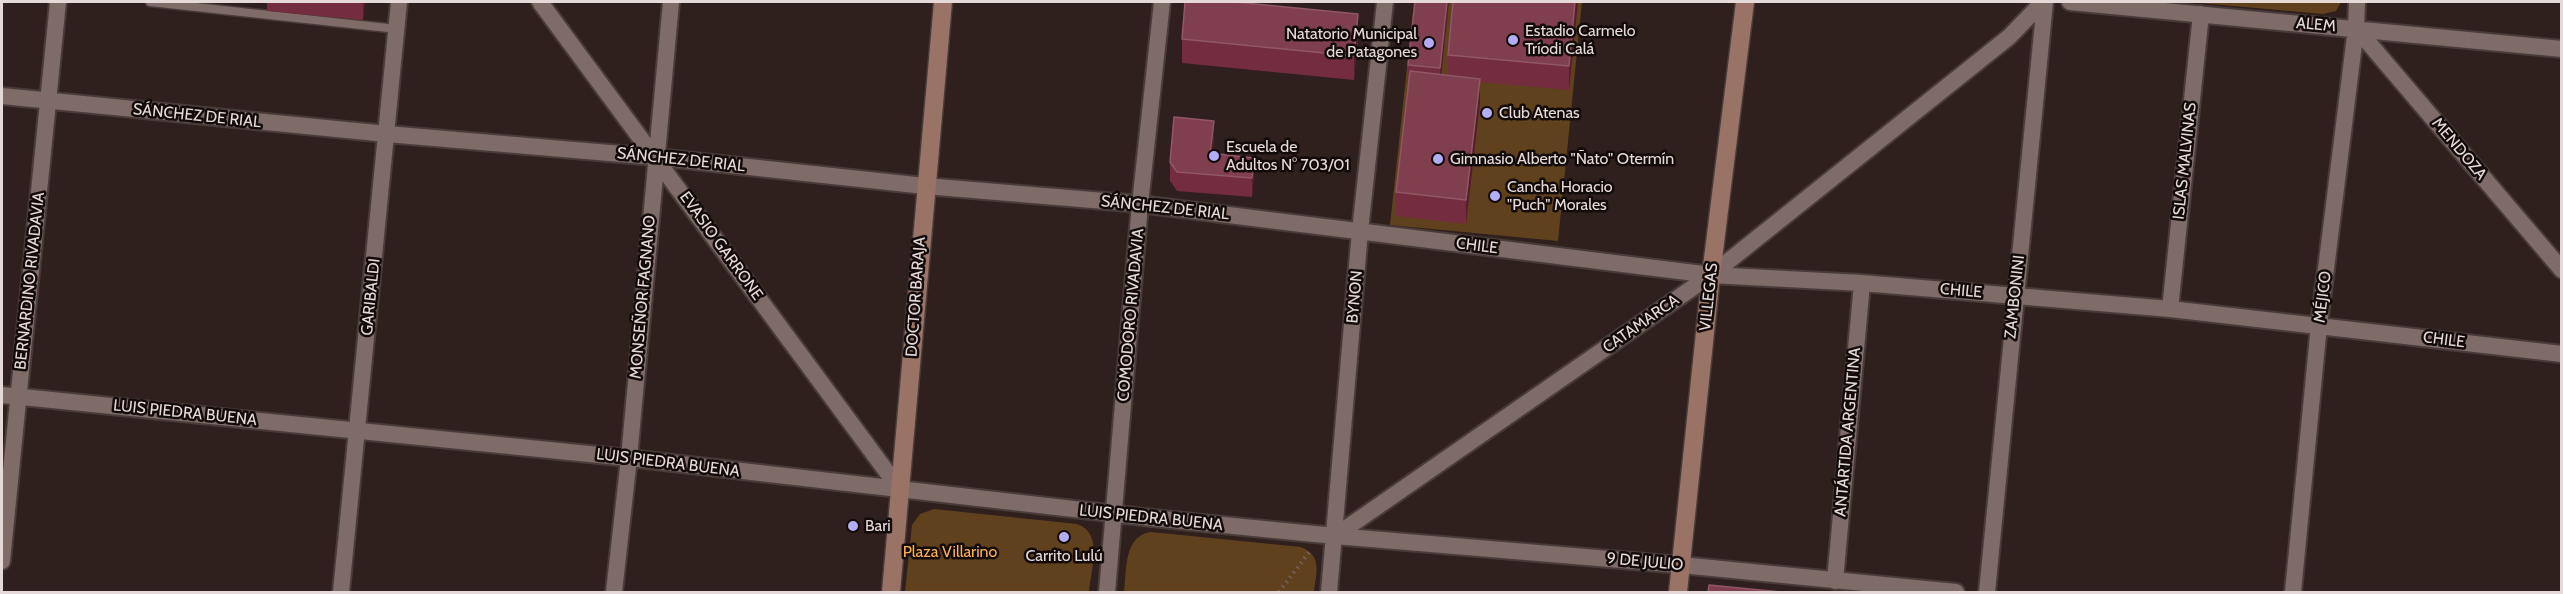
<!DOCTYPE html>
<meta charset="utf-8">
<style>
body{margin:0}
#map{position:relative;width:2563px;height:594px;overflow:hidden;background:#2f1f1d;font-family:Cabin,sans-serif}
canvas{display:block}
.frame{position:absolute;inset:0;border:3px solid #e6dad9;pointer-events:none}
</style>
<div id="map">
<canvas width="2563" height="594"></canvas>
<div class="frame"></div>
</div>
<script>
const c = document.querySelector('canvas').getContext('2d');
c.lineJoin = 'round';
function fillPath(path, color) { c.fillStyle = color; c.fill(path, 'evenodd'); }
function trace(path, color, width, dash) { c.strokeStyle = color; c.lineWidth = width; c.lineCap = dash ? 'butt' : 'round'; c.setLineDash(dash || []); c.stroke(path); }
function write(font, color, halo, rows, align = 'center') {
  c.font = font + ' Cabin,sans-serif'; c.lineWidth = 5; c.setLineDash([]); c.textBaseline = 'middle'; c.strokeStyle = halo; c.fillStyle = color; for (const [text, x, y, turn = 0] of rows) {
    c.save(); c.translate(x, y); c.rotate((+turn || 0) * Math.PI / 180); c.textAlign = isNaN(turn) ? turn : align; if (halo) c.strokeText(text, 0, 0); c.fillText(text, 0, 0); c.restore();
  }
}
const green = new Path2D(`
 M1414,2H1582L1558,241L1390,225Z
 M2188,2H2187H2341L2336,11L2323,14Z
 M934,509L1077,524C1104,533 1091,570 1089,592H905L912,525L920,514Z
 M1151,532L1301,547C1323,556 1316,573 1314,592H1124C1127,571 1123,536 1151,532Z`);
const path = new Path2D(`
 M1279,592L1310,551`);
const lane = new Path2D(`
 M150,2L397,29`);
const street = new Path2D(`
 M540,2L901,491
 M2070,2L2562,49
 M2356,28L2562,270
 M2,96L387,134L656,157L925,186L1140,204L1711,275L1862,283L2170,309L2562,354
 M2170,309L2201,14
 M2,395L629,458L1152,518L1335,536L1681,565L1956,592
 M1335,536L1711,275L2009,37L2043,2
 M2,561L58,2
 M1835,581L1862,283
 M341,592L399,2
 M614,592L629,458L671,2
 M1107,592L1140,204L1162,2
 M1329,592L1360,231L1385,2
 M1987,592L2045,2
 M2293,592L2319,325L2356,28L2357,2`);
const secondary = new Path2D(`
 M891,592L943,2
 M1678,592L1711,275L1745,2`);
const wall = new Path2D(`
 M257,2H365L363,20L267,11V2Z
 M1449,2L1441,74L1448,75V55L1453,2H1578L1569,90L1480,82V103L1466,224L1396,216V192L1408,84V65Z
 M1358,38L1354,80L1182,63V39Z
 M1214,140L1212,154L1254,177L1252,197L1177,191L1170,181V162Z`);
const shadedWall = new Path2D(`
 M363,2H365L363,20Z
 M1447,2H1449L1440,87V68Z
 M1575,2H1578L1569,90V66Z
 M1358,14V38L1354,80V56Z
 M1480,79V103L1466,224V200Z
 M1214,121V140L1210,172V153Z
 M1254,158V177L1252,197V178Z`);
const building = new Path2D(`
 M1185,2H1235L1358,14L1354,56L1182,39Z
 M1415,2H1447L1440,68L1408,65Z
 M1453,2H1575L1569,66L1448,55Z
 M1410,71L1480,79L1466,200L1396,192Z
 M1174,117L1214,121L1210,153L1254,158L1252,178L1177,172L1170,162Z
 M1709,585L1781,592H1708Z`);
const markers = [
 [1513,40,6,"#b3adf9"],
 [1429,43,6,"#b3adf9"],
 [1487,113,6,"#b3adf9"],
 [1214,156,6,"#b3adf9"],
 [1438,159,6,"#b3adf9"],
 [1495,196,6,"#b3adf9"],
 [853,526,6,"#b3adf9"],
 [1064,537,6,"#b3adf9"]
];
const streetNames = [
 ["ALEM",2316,25,5],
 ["SÁNCHEZ DE RIAL",197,116,6],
 ["MENDOZA",2459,149,50],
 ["SÁNCHEZ DE RIAL",681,160,6],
 ["ISLAS MALVINAS",2185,161,-84],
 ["SÁNCHEZ DE RIAL",1165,208,6],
 ["EVASIO GARRONE",721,246,54],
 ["CHILE",1477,246,7],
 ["BERNARDINO RIVADAVIA",30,281,-84],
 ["CHILE",1961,291,5],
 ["GARIBALDI",371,297,-84],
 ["MONSEÑOR FAGNANO",643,297,-85],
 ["DOCTOR BARAJA",916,297,-86],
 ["BYNON",1355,297,-85],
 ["VILLEGAS",1709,297,-84],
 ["ZAMBONINI",2015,297,-84],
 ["MÉJICO",2323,297,-83],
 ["COMODORO RIVADAVIA",1131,315,-85],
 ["CATAMARCA",1641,324,-35],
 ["CHILE",2444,340,7],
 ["LUIS PIEDRA BUENA",185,413,6],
 ["ANTÁRTIDA ARGENTINA",1848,432,-85],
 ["LUIS PIEDRA BUENA",668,463,7],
 ["LUIS PIEDRA BUENA",1151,518,6],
 ["9 DE JULIO",1645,562,5]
];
const poiNames = [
 ["Estadio Carmelo",1525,31],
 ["Tríodi Calá",1525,49],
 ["Natatorio Municipal",1417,34,"right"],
 ["de Patagones",1417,52,"right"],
 ["Club Atenas",1499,113],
 ["Escuela de",1226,147],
 ["Adultos N° 703/01",1226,165],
 ["Gimnasio Alberto \"Ñato\" Otermín",1450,159],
 ["Cancha Horacio",1507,187],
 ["\"Puch\" Morales",1507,205],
 ["Bari",865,526],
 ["Carrito Lulú",1064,556,"center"]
];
const parkNames = [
 ["Plaza Villarino",950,552]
];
fillPath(green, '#60411d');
trace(lane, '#493b39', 11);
trace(street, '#493b39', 20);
trace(secondary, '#493b39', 21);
trace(path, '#736463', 4, [1.5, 4.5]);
trace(lane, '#7f6b68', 8);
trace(street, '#7f6b68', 16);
trace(secondary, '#997365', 18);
fillPath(wall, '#742c3f');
fillPath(shadedWall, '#531f2a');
fillPath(building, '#803f4f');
trace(building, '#905765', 1.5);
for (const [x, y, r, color] of markers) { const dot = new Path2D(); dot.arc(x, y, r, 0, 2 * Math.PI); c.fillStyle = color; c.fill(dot); trace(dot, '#120b0a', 2); }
write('16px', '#e6dad9', '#120b0a', streetNames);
write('16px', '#e6dad9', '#120b0a', poiNames, 'left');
write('16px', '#fbb055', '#120b0a', parkNames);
</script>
